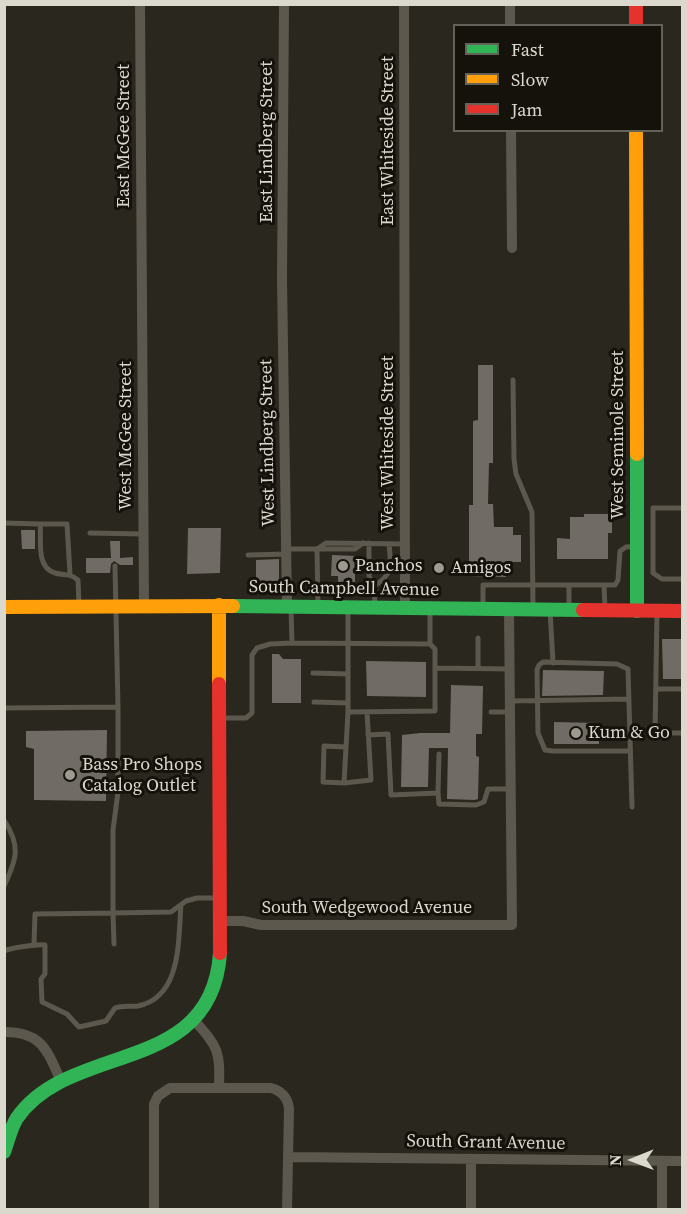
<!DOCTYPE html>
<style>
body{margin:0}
#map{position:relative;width:687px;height:1214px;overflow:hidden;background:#2a271e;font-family:"Source Serif 4",serif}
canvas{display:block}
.frame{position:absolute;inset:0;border:6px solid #dbd8ce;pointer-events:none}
.legend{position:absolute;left:453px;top:24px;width:210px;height:108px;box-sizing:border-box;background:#14120b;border:2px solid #646159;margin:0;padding:8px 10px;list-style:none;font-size:18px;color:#dbd8ce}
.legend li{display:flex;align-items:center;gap:12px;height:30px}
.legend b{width:30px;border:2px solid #646159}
.north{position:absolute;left:603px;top:1130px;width:60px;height:60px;-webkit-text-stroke:4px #14120b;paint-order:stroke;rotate:269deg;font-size:16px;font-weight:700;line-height:24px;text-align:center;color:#dbd8ce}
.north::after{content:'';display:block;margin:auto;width:21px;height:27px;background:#dbd8ce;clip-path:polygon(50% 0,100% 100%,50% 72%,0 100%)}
</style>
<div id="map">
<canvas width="687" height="1214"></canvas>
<div class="frame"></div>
<ul class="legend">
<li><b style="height:8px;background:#30b455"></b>Fast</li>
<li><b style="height:8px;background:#ff9f0a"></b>Slow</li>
<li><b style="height:8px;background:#e5322d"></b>Jam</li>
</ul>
<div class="north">N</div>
</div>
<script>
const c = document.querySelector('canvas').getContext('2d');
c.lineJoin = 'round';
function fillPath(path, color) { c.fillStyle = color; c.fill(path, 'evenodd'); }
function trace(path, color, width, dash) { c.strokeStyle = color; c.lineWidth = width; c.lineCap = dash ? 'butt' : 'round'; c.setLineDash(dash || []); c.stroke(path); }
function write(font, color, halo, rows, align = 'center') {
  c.font = font + ' "Source Serif 4",serif'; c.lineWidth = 6; c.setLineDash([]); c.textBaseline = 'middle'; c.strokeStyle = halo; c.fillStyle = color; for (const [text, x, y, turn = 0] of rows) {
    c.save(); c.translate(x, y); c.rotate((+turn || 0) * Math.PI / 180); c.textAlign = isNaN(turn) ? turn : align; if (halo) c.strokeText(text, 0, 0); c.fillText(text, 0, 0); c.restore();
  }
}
const building = new Path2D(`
 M478,365H493V463H489L488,504H493L494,527H513V535H521V562H506V577L469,576V505H473V421L478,420Z
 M584,514H612V533H608V559H557V538L570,539V517H584Z
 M188,528H221L220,573L187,574Z
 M21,530H35V549H22Z
 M110,541H120V558L133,557V565H120L114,561L111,564L110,573H86V558H111Z
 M332,555L355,556V582H338V576H331Z
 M279,559V581H256V560Z
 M662,639H682V679H663Z
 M272,654H279L283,659H301V703H272Z
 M366,661L426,662V697L367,696Z
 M543,670L604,671L603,695L542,696Z
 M451,685L483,686L482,734H476V756L479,757L478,799L475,800L447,799L448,748H429L428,787H401L402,735L420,733H450Z
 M554,722L599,723V744H554Z
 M107,730L106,801L34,800V749L26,747V731Z`);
const lane = new Path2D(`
 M513,380L514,459L516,474L532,512L533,608
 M682,508H653V573L662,579H682
 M4,523L40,524C42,539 35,567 55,573C65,576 68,572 78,580L79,605
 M40,524H67L70,574
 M90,533L143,534
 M369,543V576L374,586L375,606
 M286,549H355L363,543
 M248,555L287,554
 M569,585V607
 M604,585H615L618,580L620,551L626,547L637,546
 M374,586C394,574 391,565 389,544
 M318,605L317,549L326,543L405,544
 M291,608L292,643L430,644L435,649V668L510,669
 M483,608V585H604L605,609
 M348,609V712L435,711V668
 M430,610V644
 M550,610L553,663
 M657,612L655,733H682
 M478,668V638
 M313,673L348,674
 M656,689H682
 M510,701L629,699
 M314,702L348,703
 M118,707V792L113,830V913L171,912L186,901L197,898H219
 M4,708L118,707L115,566
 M491,712H510
 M222,718H246L252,713V655L257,648L270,644L292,643
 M368,735L388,734L391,795L438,793L439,804L476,805L484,802L488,789H511
 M345,747L324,746L323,782L344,783L348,712
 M630,751H553L545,750L538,733L537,670L539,665L543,662L617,664L628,669L632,807
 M344,783L371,780L367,712
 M438,793L439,754
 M4,820C21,846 17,859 4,886
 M34,944L35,914L113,913L114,944
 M4,951C9,948 38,944 45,945V974L41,979L42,1002L67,1014L79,1027L106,1021L115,1008C123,1005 131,1007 138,1006C182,997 178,940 181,905`);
const street = new Path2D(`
 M140,4L144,605
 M284,4L282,280L287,606
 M404,4L405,608
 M510,4V26
 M511,130L512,248
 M221,921H243L261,925H512L509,610
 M194,1020C219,1048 220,1051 219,1088
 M4,1032C43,1032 47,1051 61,1081
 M289,1157L682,1161
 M471,1160V1210
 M662,1161V1210
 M154,1210V1104L158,1096L170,1088H271C282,1091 288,1098 289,1109L287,1210`);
const fast = new Path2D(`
 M637,454V611
 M233,606L583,610
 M4,1152C8,1141 11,1127 17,1118C70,1041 212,1077 220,953`);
const slow = new Path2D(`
 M636,130L637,454
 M219,605V684
 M4,607L233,606`);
const jam = new Path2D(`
 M636,4V26
 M583,610L682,611
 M219,684L220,953`);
const markers = [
 [343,566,6,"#9d9a90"],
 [439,568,6,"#9d9a90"],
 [576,733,6,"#9d9a90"],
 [70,775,6,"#9d9a90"]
];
const streetNames = [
 ["East McGee Street",124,136,-90],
 ["East Whiteside Street",388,141,-90],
 ["East Lindberg Street",267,142,-90],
 ["West Seminole Street",618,435,-90],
 ["West McGee Street",126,436,-90],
 ["West Lindberg Street",268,443,-91],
 ["West Whiteside Street",388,443,-90],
 ["South Campbell Avenue",344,589,1],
 ["South Wedgewood Avenue",367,908],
 ["South Grant Avenue",486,1143,1]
];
const poiNames = [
 ["Panchos",355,566],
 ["Amigos",451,568],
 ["Kum & Go",588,733],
 ["Bass Pro Shops",82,765],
 ["Catalog Outlet",82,786]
];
fillPath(building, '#706b65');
trace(lane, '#5d584d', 5);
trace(street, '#5d584d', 10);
trace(fast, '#30b455', 14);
trace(slow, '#ff9f0a', 14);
trace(jam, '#e5322d', 14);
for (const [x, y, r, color] of markers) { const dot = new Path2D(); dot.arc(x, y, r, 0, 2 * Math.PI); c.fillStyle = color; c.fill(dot); trace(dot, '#14120b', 2); }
write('18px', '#dbd8ce', '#14120b', streetNames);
write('18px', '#dbd8ce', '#14120b', poiNames, 'left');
</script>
